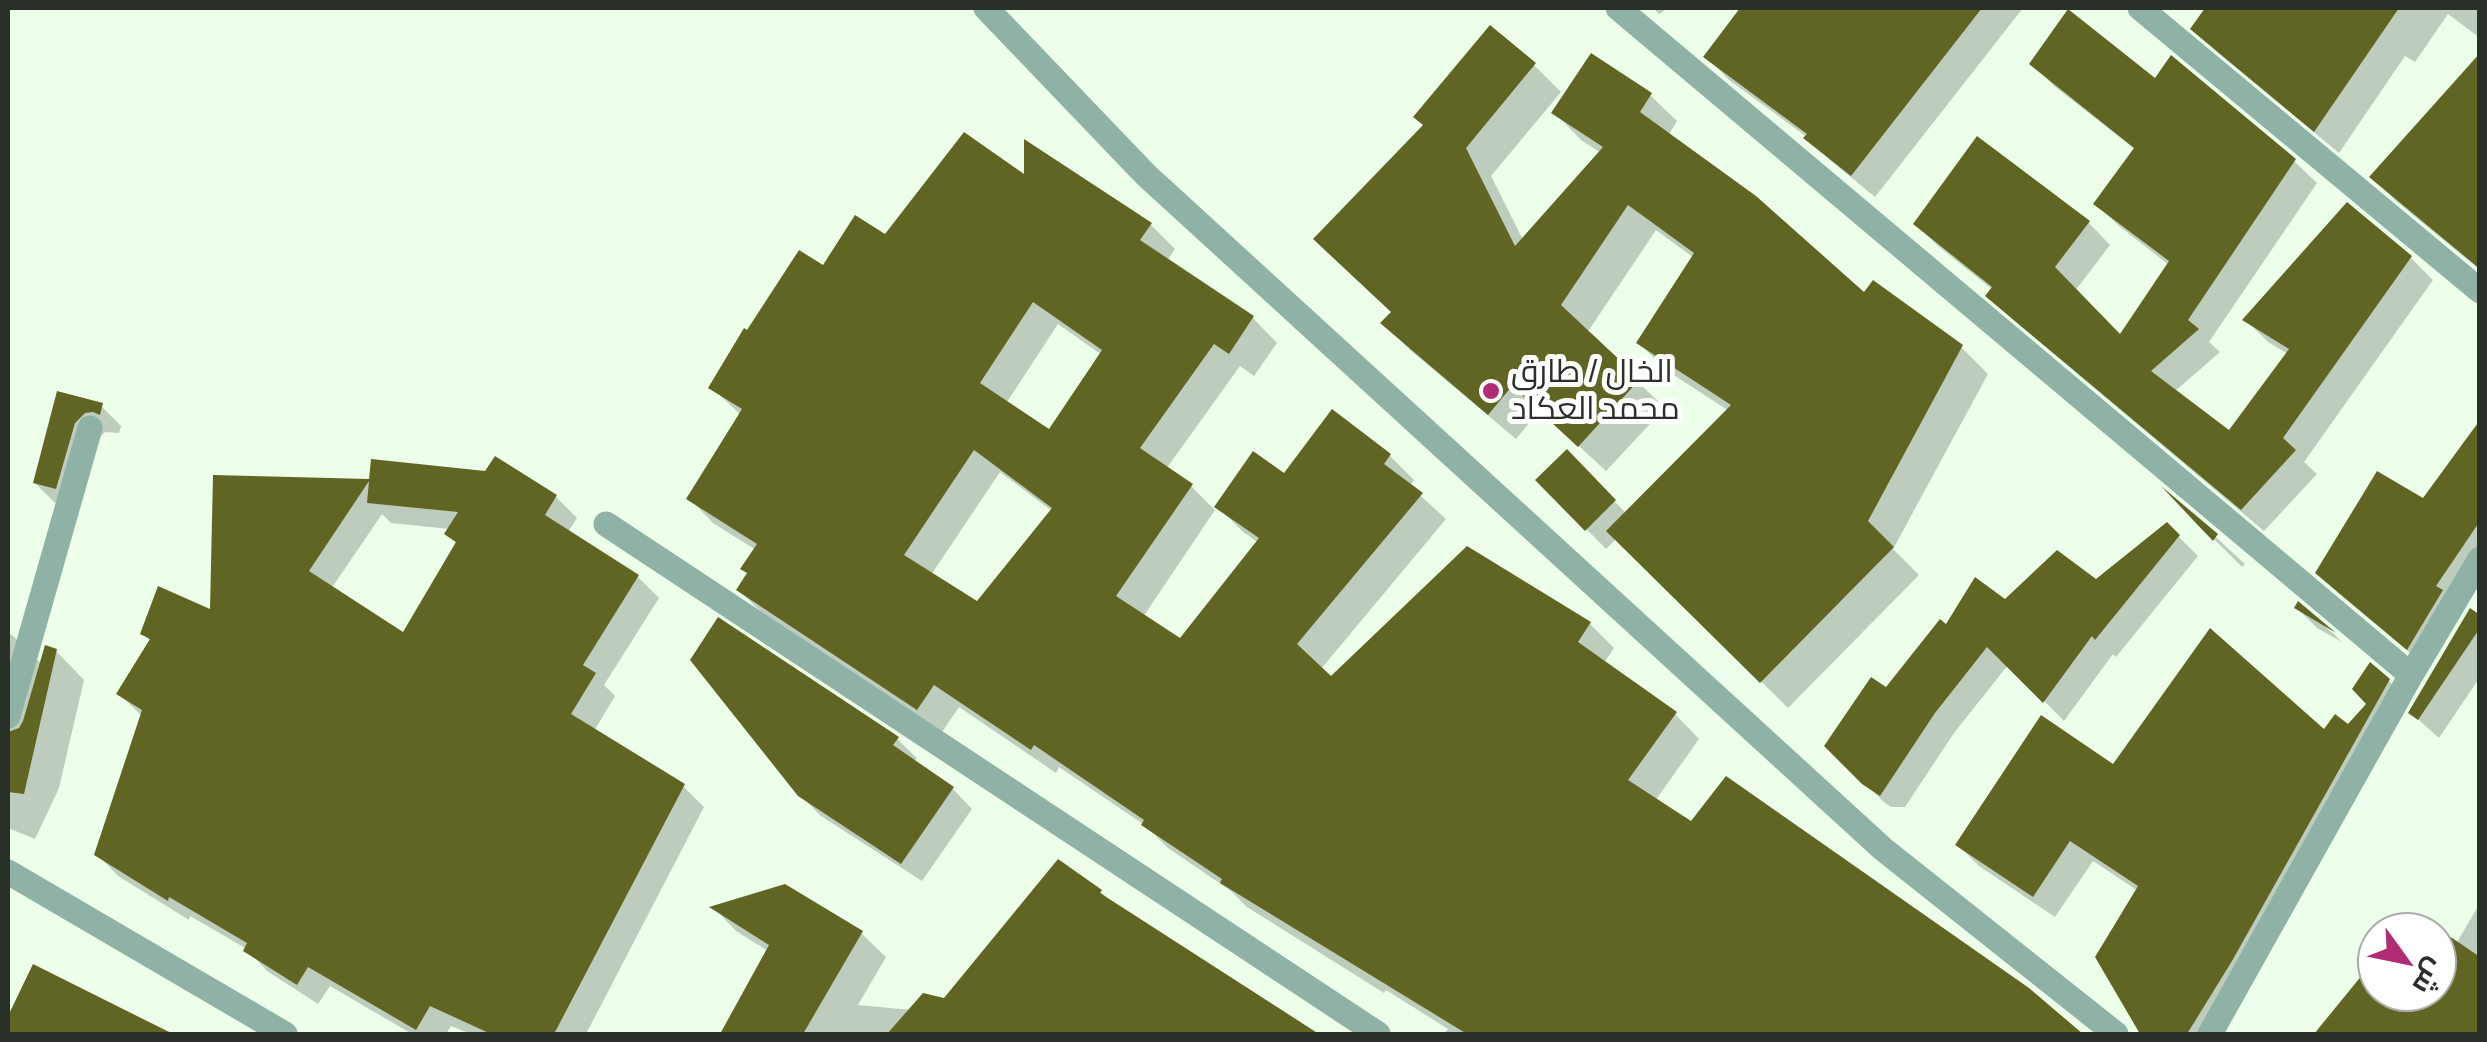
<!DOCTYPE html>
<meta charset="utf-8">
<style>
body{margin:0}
#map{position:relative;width:2487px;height:1042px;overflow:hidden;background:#edffeb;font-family:Manrope,Cairo,sans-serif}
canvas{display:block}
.frame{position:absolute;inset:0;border:10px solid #283027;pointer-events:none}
.north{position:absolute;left:2357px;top:912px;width:100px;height:100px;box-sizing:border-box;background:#fff;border:2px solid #a9aca9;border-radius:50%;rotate:123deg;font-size:28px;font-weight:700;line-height:40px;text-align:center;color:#283027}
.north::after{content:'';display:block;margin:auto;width:35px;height:45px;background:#b02c74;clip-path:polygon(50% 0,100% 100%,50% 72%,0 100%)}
</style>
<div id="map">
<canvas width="2487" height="1042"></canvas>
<div class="frame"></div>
<div class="north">ش</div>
</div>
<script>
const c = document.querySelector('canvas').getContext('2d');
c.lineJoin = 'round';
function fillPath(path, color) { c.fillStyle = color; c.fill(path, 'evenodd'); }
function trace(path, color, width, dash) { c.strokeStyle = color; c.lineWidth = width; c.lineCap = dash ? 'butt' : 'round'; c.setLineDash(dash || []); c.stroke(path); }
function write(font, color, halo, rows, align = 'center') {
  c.font = font + ' Manrope,Cairo,sans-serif'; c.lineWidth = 10; c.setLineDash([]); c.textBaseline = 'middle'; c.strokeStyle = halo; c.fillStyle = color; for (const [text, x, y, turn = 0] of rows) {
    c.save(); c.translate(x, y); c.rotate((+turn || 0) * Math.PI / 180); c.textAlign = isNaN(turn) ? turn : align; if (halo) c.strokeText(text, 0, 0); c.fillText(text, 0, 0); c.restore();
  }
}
const shadow = new Path2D(`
 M1653,8H1668L1659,14Z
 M1743,8H2023L1875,197L1830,160L1807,137L1729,80L1707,57Z
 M2208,8H2480V38L2448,14L2415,62L2405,56L2339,153L2217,52L2193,28Z
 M2480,56V270L2396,201L2372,177Z
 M2032,64L2156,82L2294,161L2317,183L2209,342L2220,352L2174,392L2230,434L2288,354L2268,342L2246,320L2410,257L2433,280L2304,462L2317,474L2264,531L2011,318L1989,296L1993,290L1938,246L1916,224L2088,222L2110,245L2075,291L2120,338L2169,265L2119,226L2096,204L2136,150L2054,86Z
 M1534,65L1561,92L1491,176L1523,240L1601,153L1581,140L1555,113L1650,95L1677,121L1668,136L1865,295L1961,347L1988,374L1893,549L1919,575L1788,708L1617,538L1606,549L1538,480L1567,453L1627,514L1729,411L1666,370L1639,343L1694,258L1656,230L1587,333L1665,408L1606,471L1540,410L1516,439L1410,350L1384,323L1394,313L1343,265Z
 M1026,143L1151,225L1175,249L1167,261L1253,318L1277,343L1254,376L1240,366L1166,469L1191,486L1215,510L1143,617L1181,641L1259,543L1242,531L1218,507L1285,476L1333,413L1390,456L1414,480L1410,486L1446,519L1321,669L1331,679L1590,624L1614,648L1604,663L1675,714L1699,739L1655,801L1692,824L2027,990L2079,1034H1444L1448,1029L1386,990L1384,993L1247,907L1231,891L1168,848L1146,826L1059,767L1056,773L959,707L942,732L763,614L739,590L749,574L756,550L713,523L689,498L741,415L711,387L748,333L823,268L885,237L1027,178ZM1058,324L1102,355L1050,433L1007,402ZM1000,472L1052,511L977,604L931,575Z
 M59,395L101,406L121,426L119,433L105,432L94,443L75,508L55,503L35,483Z
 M2480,424V570L2428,668L2338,593L2318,573L2424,501Z
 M496,459L556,497L577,518L568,532L638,577L659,598L604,685L615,696L594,731L683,786L704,807L586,1034H471L451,1026L446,1034H412L330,986L318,1004L267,971L247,949L190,916L189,920L118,876L97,854L142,716L119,694L151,642L143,633L212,612L216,478L372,481L486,474ZM382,514L391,523L450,529L447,534L458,545L404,636L331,589Z
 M2192,515L2245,564L2242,567L2214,539Z
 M2167,525L2198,556L2116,657L2113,654L2064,721L2008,665L1954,733L1905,807H1891L1885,803L1827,746L1886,690L1947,627L2005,602L2096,582Z
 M2299,605L2335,635L2342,642L2317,628L2297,608Z
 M2480,618V677L2439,738L2411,713Z
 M8,633L13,636L42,664L56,651L84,680L59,788L35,839L8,828Z
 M2389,681L2410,702L2221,1034H2143L2098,957L2138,891L2093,861L2055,917L1979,866L1958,845L2113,767L2325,733L2348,727Z
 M897,739L917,758L914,762L953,789L972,809L922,881L821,816L800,795Z
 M1101,892L1112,903L1314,1034H723L768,951L736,931L714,908L861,933L886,957L858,1005L912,1010L945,1001Z
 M2480,903V1034H2343L2328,1020L2377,974V992H2437V932H2407L2417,917L2456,944Z
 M34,968L174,1034H8V1021Z`);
const building = new Path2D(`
 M1740,8H1982L1851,176L1803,138L1807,134L1703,57Z
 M2205,8H2399L2314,132L2190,29Z
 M2068,9L2155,78L2171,55L2296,159L2188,320L2199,329L2151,371L2229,430L2289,349L2242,320L2347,202L2412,256L2283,438L2296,450L2241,510L1985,296L1992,287L1913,224L1977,136L2090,221L2055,267L2120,334L2169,261L2093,204L2134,148L2029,64Z
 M1490,25L1536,63L1466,148L1515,246L1603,147L1551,113L1591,53L1652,93L1640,112L1756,196L1864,292L1873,280L1963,345L1868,521L1894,547L1760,683L1606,531L1731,405L1636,343L1694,253L1628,205L1561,305L1640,379L1578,447L1512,386L1488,415L1380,323L1391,312L1313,239L1423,125L1413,117Z
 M2480,53V269L2369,177Z
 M964,132L1024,174V139L1152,223L1140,240L1254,316L1229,354L1214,344L1140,448L1193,484L1116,596L1180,638L1259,538L1214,507L1253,451L1284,473L1332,409L1391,454L1384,464L1423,493L1297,644L1331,676L1467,546L1591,622L1578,642L1677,712L1628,780L1691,821L1726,776L2029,988L2083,1034H1467L1220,883L1222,879L1141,825L1144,820L1034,745L1031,750L934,685L917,710L736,590L747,573L740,569L757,544L686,499L742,409L708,388L744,328L747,330L799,250L823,265L855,215L885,234ZM1033,302L1102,350L1049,429L980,383ZM974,450L1052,508L977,601L904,555Z
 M57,391L103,403L100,415L93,412L85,413L75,423L56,489L33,483Z
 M2480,420V521L2436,586L2443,590L2407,650L2315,573L2377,471L2423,498Z
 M1567,449L1616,500L1585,531L1535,480Z
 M495,456L557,495L545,515L639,575L583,665L596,673L571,714L685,784L554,1034H491L430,1006L416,1030L308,967L297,985L243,951L247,943L169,897L168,901L94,855L142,710L116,694L150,639L140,634L158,586L210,609L213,475L369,479L371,459L485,471ZM369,481L367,503L458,512L444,534L456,542L403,632L309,571Z
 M2161,486L2218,534L2213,541L2193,520Z
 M2167,522L2180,535L2095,640L2092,636L2043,703L1987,647L1935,713L1880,796L1862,784L1824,746L1871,677L1886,687L1940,619L1946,624L1975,577L2005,599L2057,550L2096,579Z
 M2298,601L2336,633L2294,608Z
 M2470,608L2480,615V628L2418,720L2408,713Z
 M718,617L899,737L893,745L954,787L901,864L798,796L690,660Z
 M2210,628L2324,729L2335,714L2348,724L2366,704L2352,689L2370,662L2390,679L2232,961L2187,1034H2140L2095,957L2138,886L2070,841L2033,897L1955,845L2041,715L2113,764Z
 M45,645L57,649L24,794L8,792V732L19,728L23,721Z
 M1058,859L1102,890L1100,893L1319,1034H887L923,993L944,998Z
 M785,884L863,931L803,1034H720L769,945L709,907Z
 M2417,914L2480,957V1034H2314L2367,969L2374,974L2377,970V992H2437V932H2404Z
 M33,964L173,1034H8V1016Z`);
const minor = new Path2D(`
 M986,8L1146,175L1883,849L2116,1034
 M1618,8L2411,675
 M2140,8L2480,291
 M606,524L1378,1034
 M8,716L90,428
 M8,872L285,1034
 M2210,1034L2411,675L2480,559`);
const markers = [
 [1491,391,10,"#b02c74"]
];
const poiNames = [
 ["الخال / طارق",1511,373],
 ["محمد العكاد",1511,410]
];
fillPath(shadow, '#0003');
fillPath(building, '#616523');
trace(minor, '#8fb1a6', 25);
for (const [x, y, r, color] of markers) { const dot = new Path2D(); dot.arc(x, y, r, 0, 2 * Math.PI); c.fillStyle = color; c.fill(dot); trace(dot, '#fff', 4); }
write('32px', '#283027', '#fff', poiNames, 'left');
</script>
